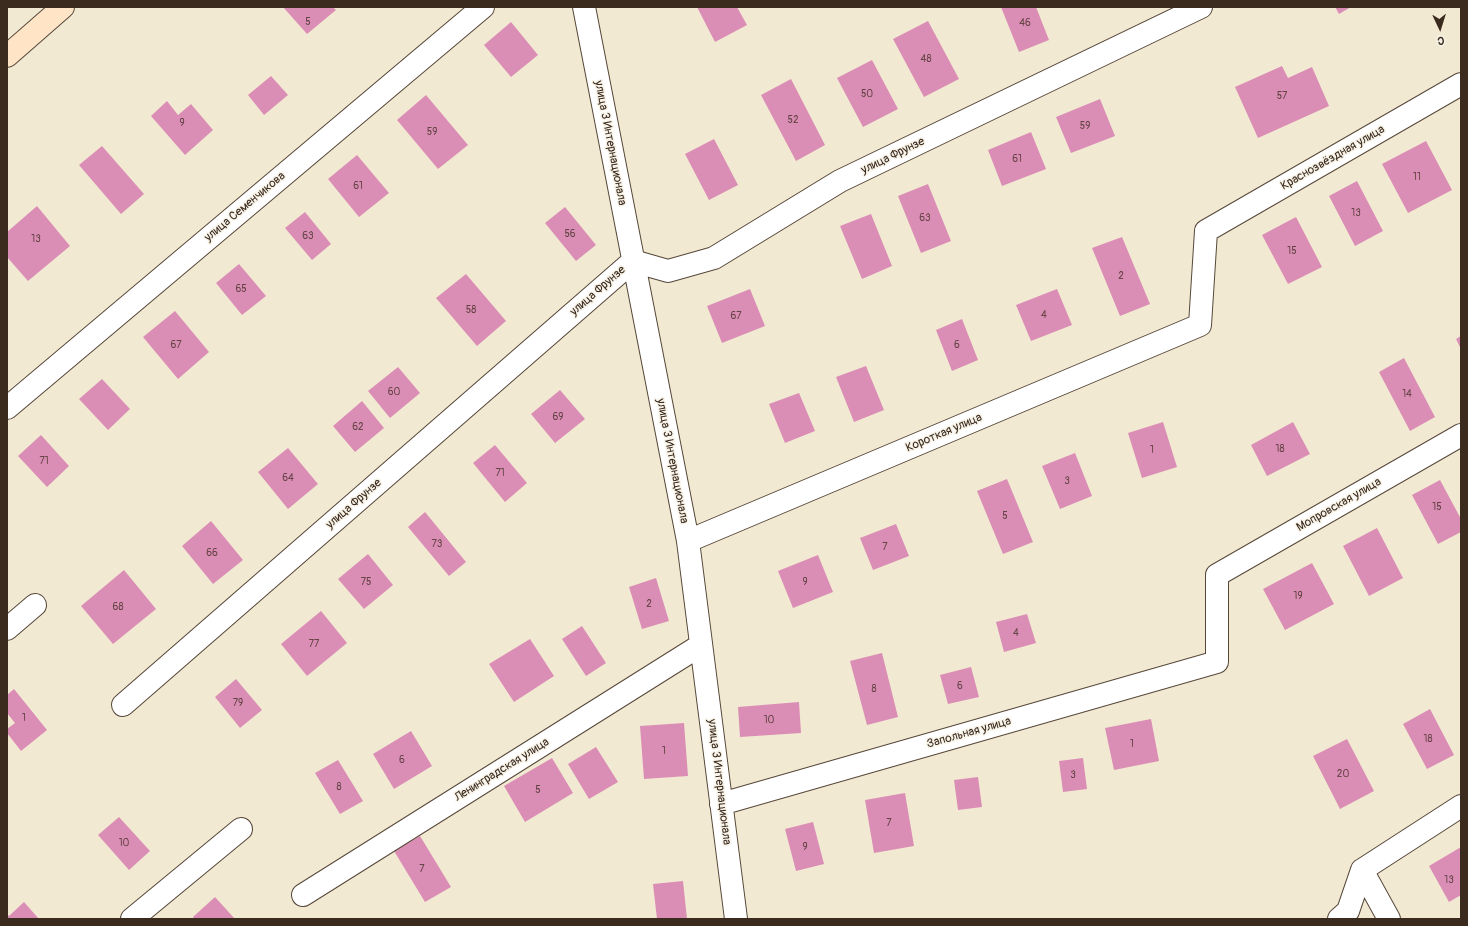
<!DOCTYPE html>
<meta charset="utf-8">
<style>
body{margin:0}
#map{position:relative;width:1468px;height:926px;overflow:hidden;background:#f2e9d3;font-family:Pangolin,sans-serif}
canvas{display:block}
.frame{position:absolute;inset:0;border:8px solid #3b2a1e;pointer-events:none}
.north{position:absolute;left:1420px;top:8px;width:40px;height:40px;-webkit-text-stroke:3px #f7f3e8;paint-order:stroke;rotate:176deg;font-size:11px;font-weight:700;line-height:16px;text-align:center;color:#3b2a1e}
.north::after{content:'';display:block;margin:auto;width:14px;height:18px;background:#3b2a1e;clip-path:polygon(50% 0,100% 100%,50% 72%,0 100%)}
</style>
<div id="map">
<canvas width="1468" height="926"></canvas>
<div class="frame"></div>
<div class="north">С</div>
</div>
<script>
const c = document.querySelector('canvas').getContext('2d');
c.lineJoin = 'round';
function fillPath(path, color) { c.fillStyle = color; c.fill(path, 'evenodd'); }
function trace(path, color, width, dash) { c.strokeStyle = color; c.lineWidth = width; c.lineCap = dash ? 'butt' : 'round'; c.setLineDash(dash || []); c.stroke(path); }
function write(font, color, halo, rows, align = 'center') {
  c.font = font + ' Pangolin,sans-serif'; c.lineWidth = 3; c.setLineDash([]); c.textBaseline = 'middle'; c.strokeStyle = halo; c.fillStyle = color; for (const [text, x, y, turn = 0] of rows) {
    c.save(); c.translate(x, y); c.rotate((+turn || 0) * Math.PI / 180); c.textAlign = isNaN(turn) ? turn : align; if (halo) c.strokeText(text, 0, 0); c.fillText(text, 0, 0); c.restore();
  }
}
const building = new Path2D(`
 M283,7H333L336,10L307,34Z
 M697,7H737L747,25L715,42Z
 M1001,7H1036L1049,40L1019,52Z
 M1335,7H1351L1339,14Z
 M928,21L959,79L924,97L893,39Z
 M511,22L538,55L511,77L484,45Z
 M872,60L898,109L863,127L837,78Z
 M1282,66L1288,78L1312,67L1329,106L1258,138L1235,87Z
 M271,76L288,95L264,115L248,95Z
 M791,79L825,145L796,161L761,95Z
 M426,95L468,145L438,169L397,120Z
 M1100,99L1115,136L1071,153L1056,117Z
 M167,101L178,115L191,104L213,130L185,155L151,116Z
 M1031,132L1046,169L1002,186L988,150Z
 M714,139L738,185L709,200L685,154Z
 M1426,141L1452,190L1408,213L1382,164Z
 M102,146L144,194L121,214L79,165Z
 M357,155L389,193L359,217L328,179Z
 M1357,181L1383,231L1355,246L1329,196Z
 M928,184L951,241L921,253L898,196Z
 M37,206L70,246L28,281L7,257V232Z
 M565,207L596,245L576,261L545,223Z
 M305,212L331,244L312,260L285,228Z
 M871,214L892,266L862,279L840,226Z
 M1296,217L1322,267L1288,284L1262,235Z
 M1122,237L1150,304L1120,316L1092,248Z
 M239,264L266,296L242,315L216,283Z
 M466,274L506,321L477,346L436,298Z
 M750,289L765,326L722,343L707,306Z
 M1057,289L1072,325L1031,341L1016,305Z
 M175,311L209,352L178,379L143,337Z
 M962,319L978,360L952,371L936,330Z
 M1461,336V349L1456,339Z
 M1404,358L1435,417L1410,431L1379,372Z
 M866,366L884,410L854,422L836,377Z
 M398,367L420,393L390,418L368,391Z
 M102,379L130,409L108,430L79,399Z
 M560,390L585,419L555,443L531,414Z
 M799,393L815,431L785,443L769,404Z
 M362,401L384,428L355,452L333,426Z
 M1163,422L1177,467L1142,478L1128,433Z
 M1293,422L1310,454L1267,476L1251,445Z
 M41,435L69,466L47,487L18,456Z
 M495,445L527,483L505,502L473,463Z
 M288,448L318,484L288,509L258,472Z
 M1075,453L1092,496L1060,509L1042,466Z
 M1007,479L1033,542L1003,554L977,491Z
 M1440,480L1461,519V532L1438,544L1412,495Z
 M425,512L466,562L449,576L408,527Z
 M211,521L243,560L213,584L182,546Z
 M896,524L909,556L873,570L860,538Z
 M1377,528L1403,578L1369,596L1343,546Z
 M368,554L393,585L364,609L338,579Z
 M818,555L833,592L793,608L778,571Z
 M1312,563L1334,604L1285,630L1263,589Z
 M124,570L156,609L113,644L81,606Z
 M656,578L669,621L642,629L629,587Z
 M321,611L347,643L307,676L281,644Z
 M1027,614L1036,643L1004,652L996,622Z
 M582,626L606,663L586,676L562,639Z
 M530,639L554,676L514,702L489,664Z
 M882,653L898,717L867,725L850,661Z
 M971,667L979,697L948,704L940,675Z
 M236,679L262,710L240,728L215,697Z
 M14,689L47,730L21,751L7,733V729L15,723L7,713V695Z
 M799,702L801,733L740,737L738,707Z
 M1430,709L1454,755L1427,769L1403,724Z
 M1151,719L1159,761L1114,770L1105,728Z
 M684,723L688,776L644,779L640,726Z
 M411,731L432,766L394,789L373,754Z
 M1347,739L1374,791L1340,809L1313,756Z
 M596,747L618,782L589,799L568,764Z
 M552,758L573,793L525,822L504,786Z
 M1083,758L1087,789L1063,792L1059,761Z
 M338,760L363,801L340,814L315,773Z
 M978,777L982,807L958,810L954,780Z
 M905,793L914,846L874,853L865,800Z
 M119,817L150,851L129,870L98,835Z
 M813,822L824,864L796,871L785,829Z
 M420,836L451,887L425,902L394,851Z
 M1461,847V895L1449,902L1429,866Z
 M683,881L687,919H657L653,884Z
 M215,897L235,919H194L193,917Z
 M24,902L39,919H7V914L9,916Z`);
const minor = new Path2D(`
 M584,7L688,541L736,919
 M7,408L483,7
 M688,541L1200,325L1206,231L1461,84
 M7,629L35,605
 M123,705L633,261L668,271L714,258L840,181L1201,7
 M721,804L1217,662V575L1461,435
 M1362,870L1389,919
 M303,895L701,645
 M132,919L241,829
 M1339,919L1348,911L1362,870L1461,806`);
const secondary = new Path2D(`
 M7,56L63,7`);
const numberNames = [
 ["5",308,22],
 ["46",1025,23],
 ["48",926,59],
 ["50",867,94],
 ["57",1282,96],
 ["52",793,120],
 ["9",182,123],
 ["59",1085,126],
 ["59",432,132],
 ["61",1017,159],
 ["11",1417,177],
 ["61",358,186],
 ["13",1356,213],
 ["63",925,218],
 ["56",570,234],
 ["63",308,236],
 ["13",36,239],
 ["15",1292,251],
 ["2",1121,276],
 ["65",241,289],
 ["58",471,310],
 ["4",1044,315],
 ["67",736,316],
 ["67",176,345],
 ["6",957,345],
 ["60",394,392],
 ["14",1407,394],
 ["69",558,417],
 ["62",358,427],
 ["18",1280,449],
 ["1",1152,450],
 ["71",44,461],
 ["71",500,473],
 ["64",288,478],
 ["3",1067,481],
 ["15",1437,507],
 ["5",1005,516],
 ["73",437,544],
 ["7",885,547],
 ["66",212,553],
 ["75",366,582],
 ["9",805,582],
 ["19",1298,596],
 ["2",649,604],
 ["68",118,607],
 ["4",1016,633],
 ["77",314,644],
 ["6",960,686],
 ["8",874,689],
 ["79",238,703],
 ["1",24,718],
 ["10",769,720],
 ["18",1428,739],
 ["1",1132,744],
 ["1",664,751],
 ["6",402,760],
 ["20",1343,774],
 ["3",1073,775],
 ["8",339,787],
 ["5",538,790],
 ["7",889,823],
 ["10",124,843],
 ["9",805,847],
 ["7",422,869],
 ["13",1449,880]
];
const streetNames = [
 ["улица 3 Интернационала",610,143,79],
 ["улица Фрунзе",893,156,-26],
 ["Краснозвёздная улица",1333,158,-30],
 ["улица Семенчикова",245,207,-40],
 ["улица Фрунзе",598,291,-41],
 ["Короткая улица",944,433,-23],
 ["улица 3 Интернационала",672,461,79],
 ["улица Фрунзе",354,504,-41],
 ["Мопровская улица",1339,505,-30],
 ["Запольная улица",969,733,-16],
 ["Ленинградская улица",502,770,-32],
 ["улица 3 Интернационала",719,782,83]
];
fillPath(building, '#db8eb5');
trace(minor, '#564739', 24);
trace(secondary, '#564739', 24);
trace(minor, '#fff', 22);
trace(secondary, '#ffe4c6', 22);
write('10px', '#634344', null, numberNames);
write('12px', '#3b2a1e', '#f7f3e8', streetNames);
</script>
